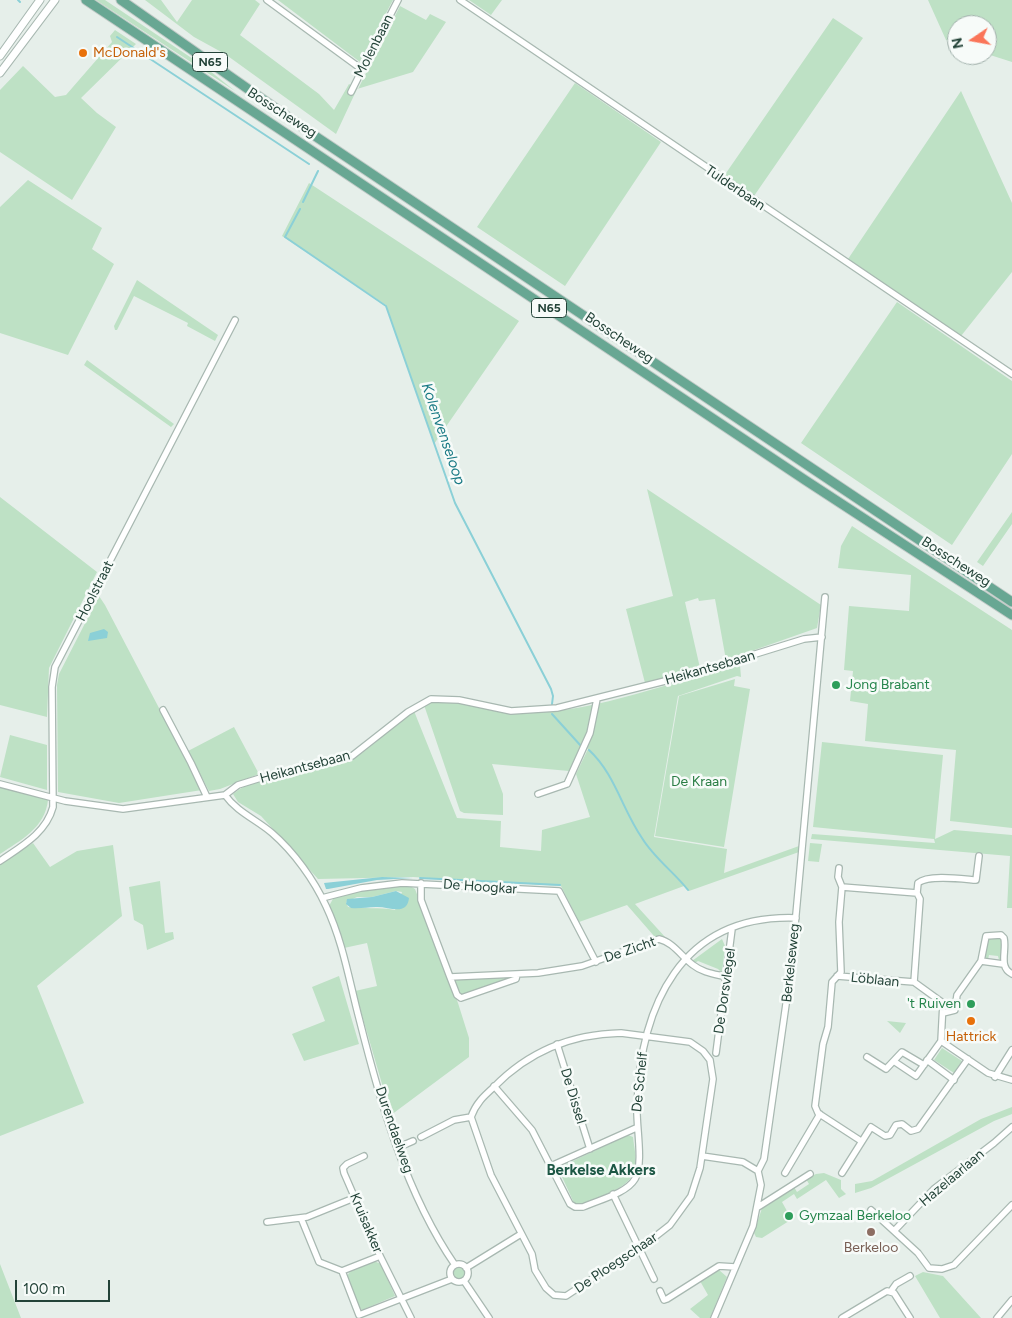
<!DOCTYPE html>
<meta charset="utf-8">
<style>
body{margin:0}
#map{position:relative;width:1012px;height:1318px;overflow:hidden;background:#e6efea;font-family:Figtree,sans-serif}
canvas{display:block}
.north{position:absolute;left:947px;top:15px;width:50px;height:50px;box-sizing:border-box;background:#f7fbf9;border:1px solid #a2b1ac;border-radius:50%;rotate:258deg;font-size:14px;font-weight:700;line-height:20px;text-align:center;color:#234338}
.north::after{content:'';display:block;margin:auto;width:18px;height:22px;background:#fa7559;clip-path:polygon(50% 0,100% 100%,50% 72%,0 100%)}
.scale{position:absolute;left:15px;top:1280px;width:95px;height:22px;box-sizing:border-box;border:2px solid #234338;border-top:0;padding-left:6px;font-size:15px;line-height:18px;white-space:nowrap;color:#234338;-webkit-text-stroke:4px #f7fbf9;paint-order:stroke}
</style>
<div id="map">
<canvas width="1012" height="1318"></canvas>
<div class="north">N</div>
<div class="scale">100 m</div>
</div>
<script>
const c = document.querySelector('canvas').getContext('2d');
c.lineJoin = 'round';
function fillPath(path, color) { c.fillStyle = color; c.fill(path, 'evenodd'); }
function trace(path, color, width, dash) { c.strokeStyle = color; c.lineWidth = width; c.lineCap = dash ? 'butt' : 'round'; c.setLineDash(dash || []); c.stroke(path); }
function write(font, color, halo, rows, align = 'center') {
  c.font = font + ' Figtree,sans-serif'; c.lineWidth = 5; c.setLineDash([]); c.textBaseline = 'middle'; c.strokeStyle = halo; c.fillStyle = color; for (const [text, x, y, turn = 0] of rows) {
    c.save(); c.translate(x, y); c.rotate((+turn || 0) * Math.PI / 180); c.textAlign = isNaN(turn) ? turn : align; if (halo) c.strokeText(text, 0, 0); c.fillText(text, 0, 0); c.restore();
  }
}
const green = new Path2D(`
 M96,0H105L205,67L235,91Z
 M145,0H161L177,22L192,0H255L260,4L240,35L319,94L334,110L349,84L358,89L400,6L426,20L430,14L446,22L413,72L357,89L336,134L225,54L194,37Z
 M278,0H393L360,62Z
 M469,0H502L491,15Z
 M928,0H1012V62L987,54V25H957V43L946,40Z
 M833,18L863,38L754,196L724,176Z
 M115,30L136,44L81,98L97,113L116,127L72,200L0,152V90L23,66L55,97L66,95L112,42L110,36Z
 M575,83L661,142L565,286L477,227Z
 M961,91L1012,203V272L961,336L848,259Z
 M28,180L102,228L92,249L114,264L68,355L0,333V207Z
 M309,183L519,321L434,444L386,305L282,236Z
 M137,280L218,335L215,341L187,326L188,323L134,296L117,330H115L114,326Z
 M897,302L1012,381V454L952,545L801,443Z
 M87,360L174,424L171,427L84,365Z
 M647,489L821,605L817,628L726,660L715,599L699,601L698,598L685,602L700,668L645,683L626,609L673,596Z
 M0,497L97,572L49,668L47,717L0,705Z
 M1012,512V524L983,566L977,562Z
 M852,526L1012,630V828L950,821L956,750L865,741L868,704L850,701L853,671L844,670L849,606L909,611L911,575L838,568L841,546Z
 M99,596L105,605L202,790L119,803L58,792L57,685L59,674Z
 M740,665L741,677L737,676L678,696L654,837L727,849L724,873L799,846V852L689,891L684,886L635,904L666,938L654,936L627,905L579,922L561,886L413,877L318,879L261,816L238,802L233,794C264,769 310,776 346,762C369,752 390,728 409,712L414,711L457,818L501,821L500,847L541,851L542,830L590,817L576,774L588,749L583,745L569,771L492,764L503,794V815L464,813L460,811L424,705C456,690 495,714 529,713C600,711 671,681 740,665Z
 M735,679L734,686L750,689L724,847L655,836L679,696Z
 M234,727L259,774L220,789L209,791L188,751Z
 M10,735L47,745V790L0,777Z
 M822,742L943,755L935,839L954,830L1012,835V908H1007L1010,856L811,839L812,834L935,843L934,839L813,827Z
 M0,786L48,800C45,828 21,840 0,854Z
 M33,843L50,867L77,851L113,845L122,916L37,986L84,1103L0,1136V864Z
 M810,843L822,844L819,862L808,861Z
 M160,881L165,933L173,932L174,939L147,950L143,925L134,920L129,887Z
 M410,886L415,889L458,1003L469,1038V1057L391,1115L355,991L377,986L367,943L344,948L329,906L334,897L373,888ZM396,891L402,892L395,910C379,907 364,909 348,907L346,902L357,897H372Z
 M991,937L1002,939V957L999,960L998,956L989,955L988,960L985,957L986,940Z
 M722,939L725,946L722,973L718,969L698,961L695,963L692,961Z
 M339,976L359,1044L304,1061L292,1034L325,1021L312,987Z
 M457,978L511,977L512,978L463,996L459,993L455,980Z
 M887,1021L906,1023L900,1033Z
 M942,1048L962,1061L954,1073L934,1060Z
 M1012,1107V1114L994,1121L871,1188L855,1193V1184L872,1181L981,1119Z
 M628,1135L633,1137C634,1147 637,1158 635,1168C632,1189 597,1197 581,1204L574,1203L558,1168Z
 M824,1173L841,1180V1189L846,1194L839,1198L826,1180L797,1199L794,1194L782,1202L787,1211L784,1213L789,1221L762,1238L756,1237L754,1233L762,1208L794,1187L797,1192L809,1184L806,1179L816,1174Z
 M374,1261L381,1264L395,1296L362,1310L359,1307L347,1276L351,1270Z
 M0,1264L21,1318H0Z
 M453.5 1273a5.5 5.5 0 1 1 11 0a5.5 5.5 0 1 1-11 0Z
 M718,1269L727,1277L710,1318H700L690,1309L708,1295L700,1281Z
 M923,1272L943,1276L981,1318H940L915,1276Z`);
const water = new Path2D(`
 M104,629L108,632L107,638L88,641L90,633Z
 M382,877L413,878L377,880L328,889H326L324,883Z
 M396,891L409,898C407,917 388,906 376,907C367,907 360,909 351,908L346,904L347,899L372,897Z`);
const stream = new Path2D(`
 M18,0L20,2
 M117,37L309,164
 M303,202L318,171
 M300,209L285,237L386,306L455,503L551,689L553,696L552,704
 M552,714L581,746
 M589,750C615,774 622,809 642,838C654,858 674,872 688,890
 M420,878L560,885`);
const minor = new Path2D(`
 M267,0L360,68
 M460,0L1012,374
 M351,92L360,74V68L365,64L398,0
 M163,710L191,763L207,797
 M0,784L65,801L123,809L225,795L238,785L267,776L352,756L408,712L431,699L459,700L511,711L557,708L681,677L804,639L822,637
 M538,794L567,784L590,733L597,699
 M225,795C237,812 257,820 272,833C294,852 314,880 326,906C343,942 349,980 359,1018C380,1102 406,1194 455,1265
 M0,861C22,846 46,833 53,807L52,687L55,667L235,320
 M839,868L838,877L842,887L839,922L841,972L832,982L828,1027L823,1044L815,1106L818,1113L861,1141
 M421,883V900L450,977L538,973L582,966L659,939C673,942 682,957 693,965C703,973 715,974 727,977
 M842,887L917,893
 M322,898L361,888L402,883L559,891L596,962
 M981,961L1003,964
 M837,976L914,982L920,899L917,893L918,883C928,874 963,879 976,880L979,856
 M450,977L457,995L461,998L516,979L517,974
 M914,982L943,1003L941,1041L988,1073L1012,1080
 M943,1013L955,1010L957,995L981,961L986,936L1001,935L1004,938C1007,951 998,967 1012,974
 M621,1033L690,1042L703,1051L710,1060L713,1079L700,1168L691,1196L670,1225L647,1243L572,1292L566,1296L554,1295L546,1288L535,1270L532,1254L491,1175L471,1117C476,1103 484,1096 494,1087C529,1051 571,1034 621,1033Z
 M557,1044L590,1149
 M716,1053L732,929
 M867,1057L886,1069L902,1052L924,1065
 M927,1060L954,1080
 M895,1062L916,1076L941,1041
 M995,1077L1012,1050
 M494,1086L532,1130L570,1204L575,1207H583C598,1200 626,1194 635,1179C644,1164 636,1126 637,1107C640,1007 680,914 796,918
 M421,1137L454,1120L471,1117
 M399,1147L413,1141
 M364,1156L347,1164L343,1168L344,1173L380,1256L411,1318
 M702,1156L743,1162L758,1171
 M551,1166L636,1128
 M785,1173L820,1114
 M842,1173L871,1127L885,1136L890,1135L896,1125L902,1124L911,1131L918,1129L968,1059
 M613,1194L654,1279
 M758,1207L810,1174
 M871,1210L918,1253L929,1268L942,1269L954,1265L1012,1205
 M301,1218L319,1262L342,1271
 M267,1222L307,1217L354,1198
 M894,1231L934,1189L994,1143L1012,1127
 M380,1256L342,1271L359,1315L452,1279
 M450 1273a9 9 0 1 1 18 0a9 9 0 1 1-18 0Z
 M466,1268L521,1234
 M464,1281L489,1318
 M660,1291L664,1300L667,1299L719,1266L735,1267
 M891,1291L896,1284L910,1276
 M714,1318L753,1226L761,1185L758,1171L764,1159L791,969L825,597
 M842,1318L887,1291L894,1293L910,1318
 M997,1318L1012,1300`);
const tertiary = new Path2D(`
 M0,56L40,0
 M0,73L55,0`);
const primary = new Path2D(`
 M86,0L805,480L1012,615
 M121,0L318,138L1012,602`);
const markers = [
 [83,53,5,"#e8710a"],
 [836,685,5,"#2e9e5b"],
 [971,1004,5,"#2e9e5b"],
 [971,1021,5,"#e8710a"],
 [789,1216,5,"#2e9e5b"],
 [871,1232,5,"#8d6e63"]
];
const shields = [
 [210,62,35],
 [549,308,35]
];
const shieldNames = [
 ["N65",210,62],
 ["N65",549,308]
];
const streetNames = [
 ["Molenbaan",374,46,-63],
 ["Bosscheweg",282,113,33],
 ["Tulderbaan",735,188,34],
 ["Bosscheweg",619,338,34],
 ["Bosscheweg",956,562,33],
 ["Hoolstraat",95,591,-63],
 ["Heikantsebaan",710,668,-16],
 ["Heikantsebaan",305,767,-15],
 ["De Hoogkar",480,887,4],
 ["De Zicht",630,950,-19],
 ["Berkelseweg",791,963,-84],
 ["Löblaan",875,980,6],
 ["De Dorsvlegel",725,991,-82],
 ["De Schelf",640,1082,-84],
 ["De Dissel",573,1096,73],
 ["Durendaelweg",394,1130,71],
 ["Hazelaarlaan",952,1178,-40],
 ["Kruisakker",366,1223,67],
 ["De Ploegschaar",616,1263,-34]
];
const foodNames = [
 ["McDonald's",93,53],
 ["Hattrick",971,1037,"center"]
];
const leisureNames = [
 ["Jong Brabant",846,685],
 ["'t Ruiven",961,1004,"right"],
 ["Gymzaal Berkeloo",799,1216]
];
const parkNames = [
 ["De Kraan",699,782]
];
const educationNames = [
 ["Berkeloo",871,1248]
];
const waterNames = [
 ["Kolenvenseloop",443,434,71]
];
const neighbourhoodNames = [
 ["Berkelse Akkers",601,1171]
];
fillPath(green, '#bee1c5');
fillPath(water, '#8bd0d7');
trace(stream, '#8bd0d7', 2);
trace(minor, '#a8b8b1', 8);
trace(tertiary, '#a8b8b1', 9);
trace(primary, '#c1cac7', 11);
trace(minor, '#fff', 5.5);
trace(tertiary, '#fff', 7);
trace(primary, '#68a793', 9);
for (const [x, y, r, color] of markers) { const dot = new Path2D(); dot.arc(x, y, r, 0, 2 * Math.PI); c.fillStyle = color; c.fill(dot); trace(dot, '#f7fbf9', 2); }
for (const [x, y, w] of shields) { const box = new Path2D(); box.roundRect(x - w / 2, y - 9.5, w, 19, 4); c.fillStyle = '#f7fbf9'; c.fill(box); trace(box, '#234338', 1); }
write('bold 12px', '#234338', null, shieldNames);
write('14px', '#234338', '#f7fbf9', streetNames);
write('14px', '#c56008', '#f7fbf9', foodNames, 'left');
write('14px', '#27864d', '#f7fbf9', leisureNames, 'left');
write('14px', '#2a7d44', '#f7fbf9', parkNames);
write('14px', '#785e54', '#f7fbf9', educationNames);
write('italic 15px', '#187984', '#f7fbf9', waterNames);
write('bold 15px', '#1d5745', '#f7fbf9', neighbourhoodNames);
</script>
